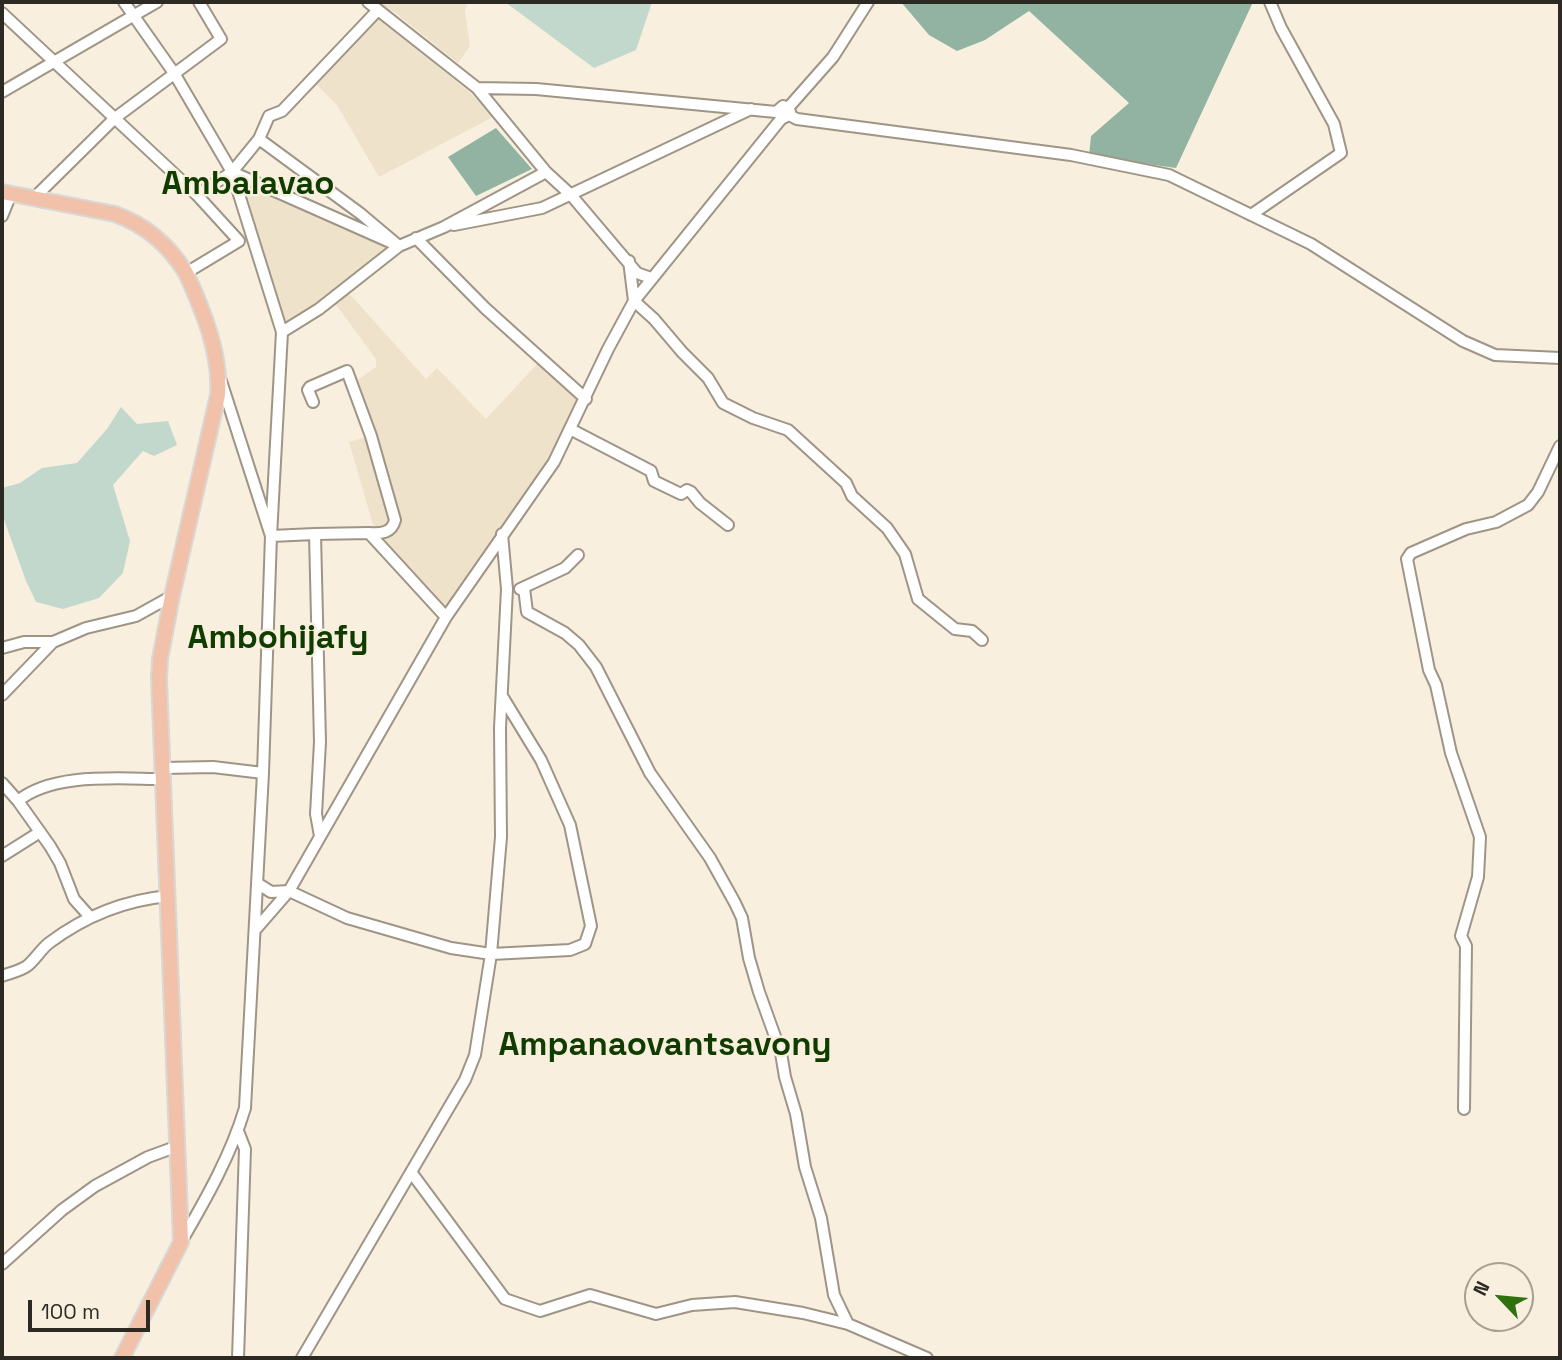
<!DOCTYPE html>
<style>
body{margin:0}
#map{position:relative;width:1562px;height:1360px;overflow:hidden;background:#f8efde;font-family:"Space Grotesk",sans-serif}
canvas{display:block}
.frame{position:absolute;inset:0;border:4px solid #2d2923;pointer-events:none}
.north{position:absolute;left:1464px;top:1262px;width:70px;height:70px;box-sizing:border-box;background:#f8efde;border:2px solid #a7a093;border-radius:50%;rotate:296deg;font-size:19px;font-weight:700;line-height:28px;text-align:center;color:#2d2923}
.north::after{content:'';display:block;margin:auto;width:24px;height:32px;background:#2e710e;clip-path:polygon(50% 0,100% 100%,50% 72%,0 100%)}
.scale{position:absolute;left:28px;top:1300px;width:122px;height:32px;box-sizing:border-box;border:4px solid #2d2923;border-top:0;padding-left:9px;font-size:21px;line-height:24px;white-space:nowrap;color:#2d2923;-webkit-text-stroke:5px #f8efde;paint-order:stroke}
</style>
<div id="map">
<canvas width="1562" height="1360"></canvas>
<div class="frame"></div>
<div class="north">N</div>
<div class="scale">100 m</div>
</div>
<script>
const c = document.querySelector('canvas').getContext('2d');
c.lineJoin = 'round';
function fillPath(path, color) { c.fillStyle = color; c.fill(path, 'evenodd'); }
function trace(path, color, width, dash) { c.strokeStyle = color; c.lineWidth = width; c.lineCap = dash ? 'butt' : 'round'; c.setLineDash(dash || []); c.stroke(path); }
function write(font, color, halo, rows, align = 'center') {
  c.font = font + ' "Space Grotesk",sans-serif'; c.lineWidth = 5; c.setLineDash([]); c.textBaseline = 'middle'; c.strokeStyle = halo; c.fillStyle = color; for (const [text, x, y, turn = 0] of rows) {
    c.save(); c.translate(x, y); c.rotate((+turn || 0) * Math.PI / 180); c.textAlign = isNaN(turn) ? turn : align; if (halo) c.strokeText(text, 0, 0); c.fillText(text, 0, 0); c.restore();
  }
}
const built = new Path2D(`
 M374,2H467L465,12L470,46L458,63L393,11L383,9Z
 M376,16L474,96L493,117L379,177L337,105L315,83Z
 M232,172L395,249L338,291L277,329Z
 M347,291L426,379L437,368L486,419L538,363L583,399L553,459L442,613L380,542L374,528L349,442L371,436L352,384L376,367V359L334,302Z`);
const green = new Path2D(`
 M505,2H652L636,50L594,68Z
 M121,407L137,424L168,421L177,445L154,456L143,451L113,485L130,541L123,573L99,598L63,609L36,602L26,581L2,514V488L20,483L42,468L77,463L107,429Z`);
const forest = new Path2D(`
 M901,2H1253L1176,168L1089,156L1091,136L1129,103L1029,11L985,40L957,51L929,35Z
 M496,128L532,169L476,196L448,157Z`);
const minor = new Path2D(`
 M124,2L174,73L232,172L282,332L271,536L263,773L245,1108C231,1155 206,1199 181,1242
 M368,2L477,88L546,172L571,195L637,273L651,278
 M2,13L197,195L239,241L186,273
 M477,88L536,89L776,112L783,106L788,108
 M2,92L157,2
 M790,112L788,108L833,57L868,2
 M259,139L269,116L282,111L378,10
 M232,172L399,246L319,309L282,332
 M197,195L232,172L259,139L361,214L399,246L444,227L546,172
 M33,199L115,118L221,39L199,2
 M1251,215L1341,153L1334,124L1281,28L1270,2
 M2,216L11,194
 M454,225L542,208L751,109
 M416,238L485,308L586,399
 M629,261L634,301L654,319L682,352L708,378L723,403L753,418L788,430L846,483L852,496L887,528L905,554L918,599L955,629L972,631L982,640
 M221,381L271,536L315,534L320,742L316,814L320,836
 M313,402L308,390L310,387L347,371L371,436L395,520C392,533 381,534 369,533
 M570,429L651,471L654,481L681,494L687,490L691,492L700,503L728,525
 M315,534L369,533L446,617
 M524,588L527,612L565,633L579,645L596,667L650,773L710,858L735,903L742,918L749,958L759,992L781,1053L785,1077L796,1114L805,1167L821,1218L834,1295L848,1324L927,1358
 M520,589L565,568L578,555
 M2,648L24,642H53
 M2,695L53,642L86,628L136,616L172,596
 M164,768L213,767L263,773
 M2,783L18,801L50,846L60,863L74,899L90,917
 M18,801C53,772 120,779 164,779
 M2,856L40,832
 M257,883L271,892L289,891L347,918L451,948L491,954L570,950L585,944L591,926L570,825L541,760L502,696
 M256,929L289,891L446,617L554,462L608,349L634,301L781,119L789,115L797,119L1071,155L1169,175L1311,244L1463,341L1495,355L1560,358
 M2,976C10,973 20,971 27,966C35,960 41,949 49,943C85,916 125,900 169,896
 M1464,1109L1466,946L1461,936L1478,877L1480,837L1451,753L1436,685L1429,670L1407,559L1411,553L1466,529L1496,522L1528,505L1538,492L1560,446
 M411,1172L505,1299L540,1311L590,1295L656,1314L692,1305L735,1302L803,1313L848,1324
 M2,1264L62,1210L95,1186L148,1157L178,1146
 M238,1358L245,1149L238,1131
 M302,1358L465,1080L475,1055L491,954L501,837L500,728L507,589L502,534`);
const major = new Path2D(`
 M2,192L115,214C145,225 169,245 186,273C203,310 221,354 218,395L172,596L160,659L159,679L181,1242L122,1358`);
const districtNames = [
 ["Ambalavao",248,185],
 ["Ambohijafy",278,639],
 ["Ampanaovantsavony",665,1046]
];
fillPath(built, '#efe2cb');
fillPath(green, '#c3d8cc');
fillPath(forest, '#92b3a1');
trace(minor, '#9e9586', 14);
trace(major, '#d9d8d7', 18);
trace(minor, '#fff', 10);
trace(major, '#f1c1a9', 14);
write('bold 33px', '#113c00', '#f8efde', districtNames);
</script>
